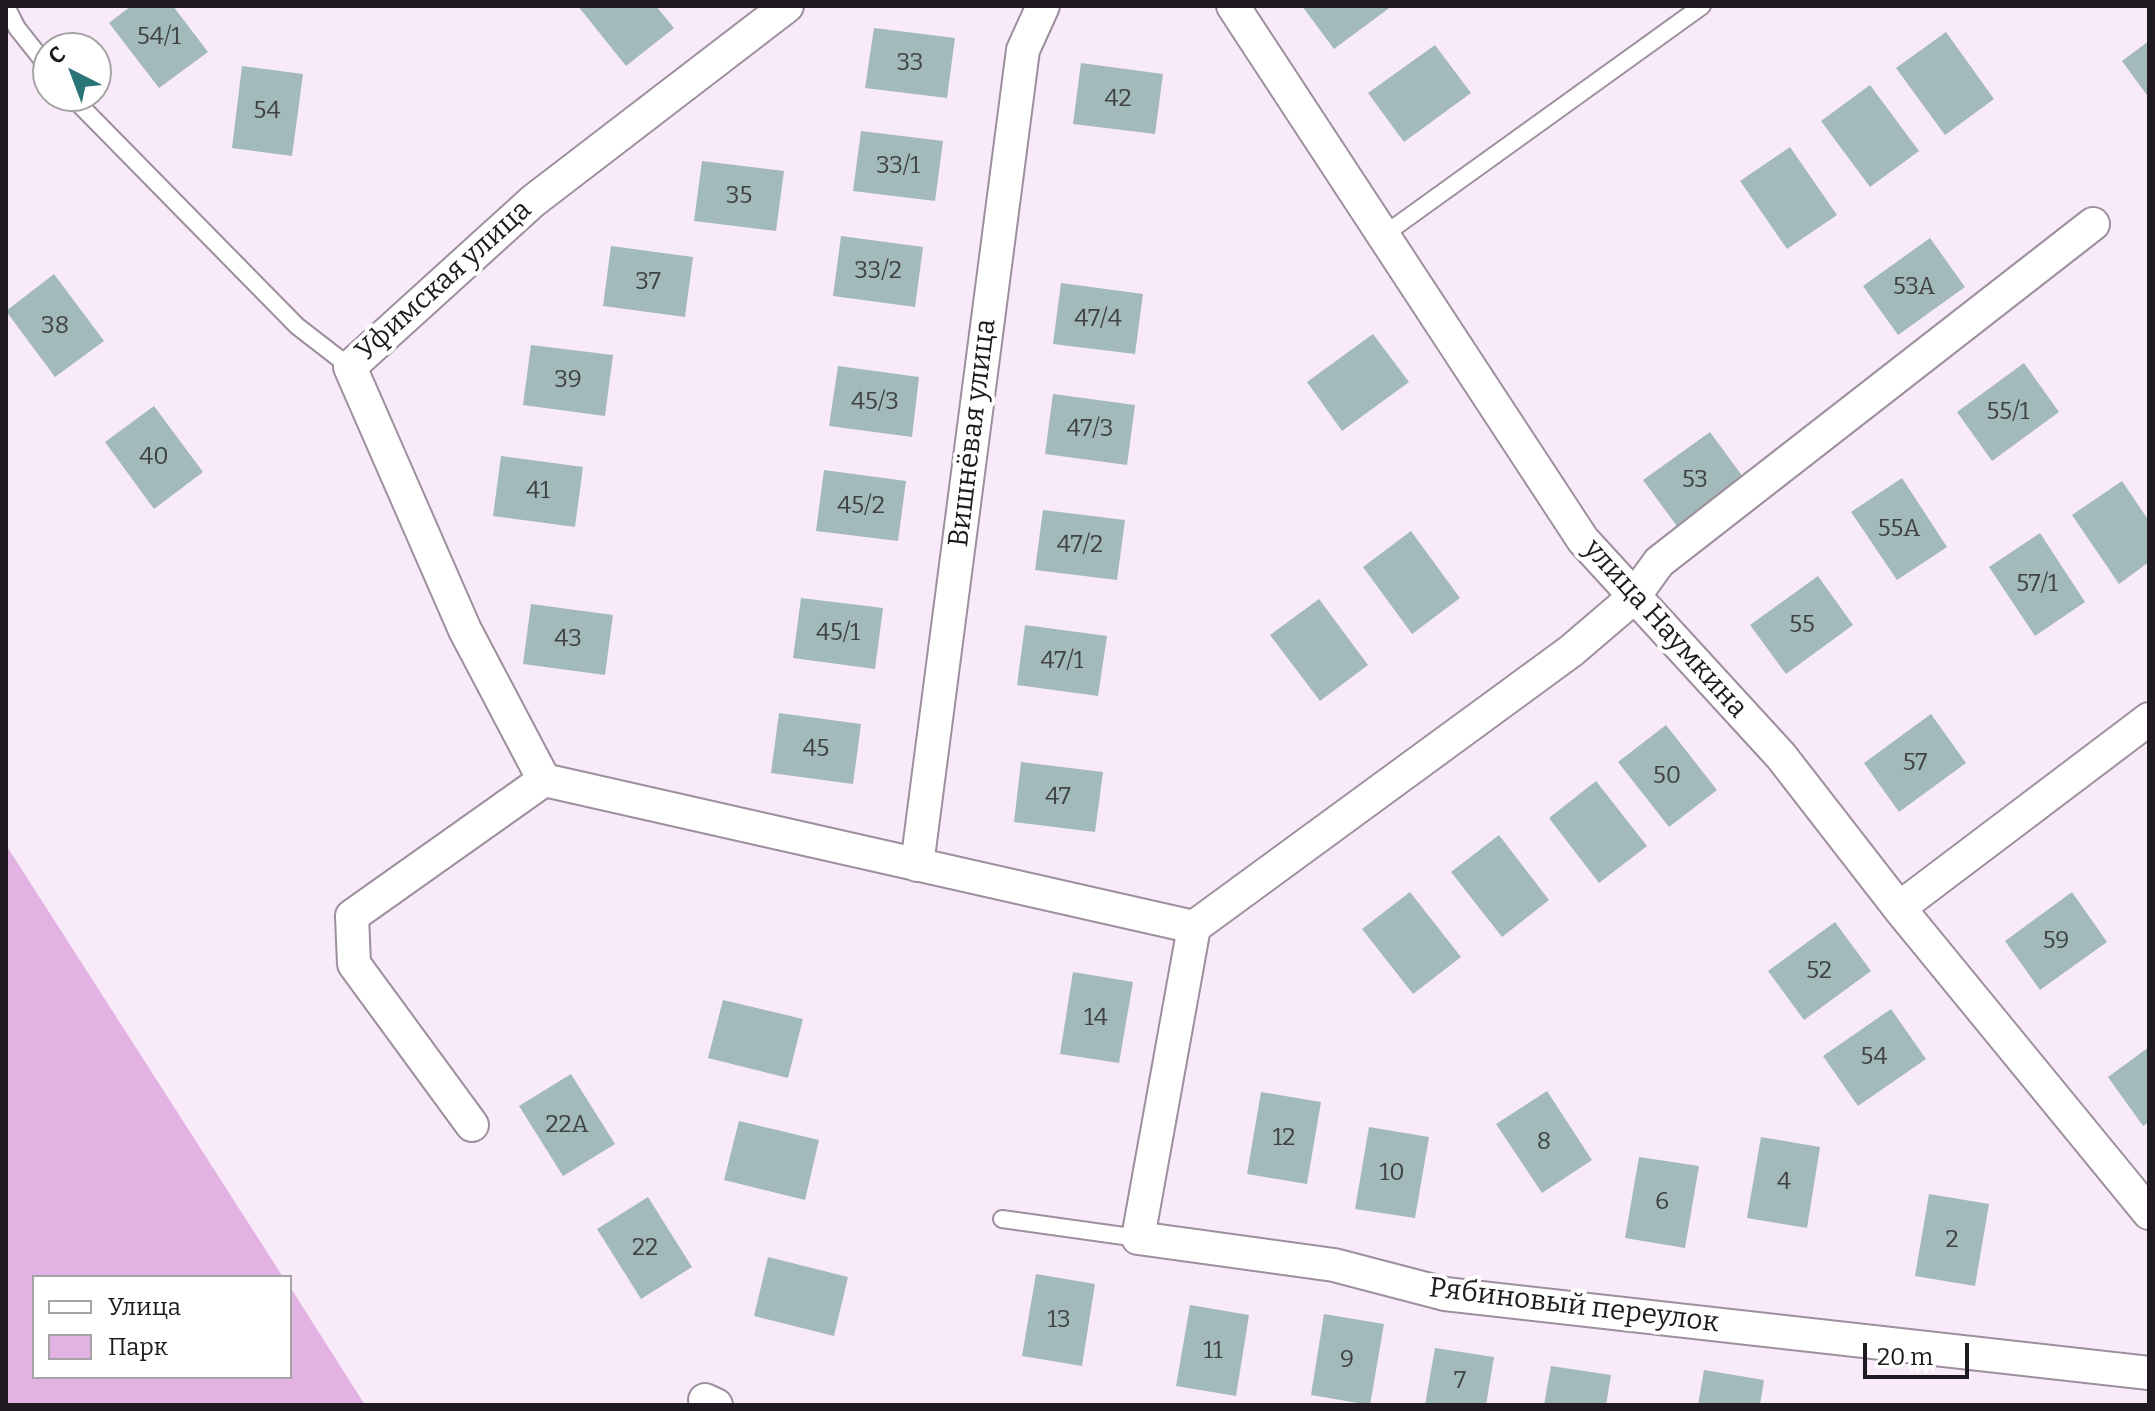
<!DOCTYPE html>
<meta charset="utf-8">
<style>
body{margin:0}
#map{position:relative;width:2155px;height:1411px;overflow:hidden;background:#f9eaf9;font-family:Bitter,serif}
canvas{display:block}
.frame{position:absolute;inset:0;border:8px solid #1f1a1f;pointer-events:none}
.legend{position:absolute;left:32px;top:1275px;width:260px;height:104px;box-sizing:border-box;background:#fff;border:2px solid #a5a3a5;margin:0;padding:10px 14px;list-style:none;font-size:24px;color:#1f1a1f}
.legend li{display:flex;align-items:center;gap:16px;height:40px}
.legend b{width:40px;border:2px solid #a5a3a5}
.north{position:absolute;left:32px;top:32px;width:80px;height:80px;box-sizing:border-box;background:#fff;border:2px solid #a5a3a5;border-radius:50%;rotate:318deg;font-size:22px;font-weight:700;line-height:32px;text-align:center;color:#1f1a1f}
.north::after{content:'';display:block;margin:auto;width:28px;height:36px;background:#2a7577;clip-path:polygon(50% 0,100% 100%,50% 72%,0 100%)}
.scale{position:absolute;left:1863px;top:1343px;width:106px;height:36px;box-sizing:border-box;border:4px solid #1f1a1f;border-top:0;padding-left:10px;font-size:24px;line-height:28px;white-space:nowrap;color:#1f1a1f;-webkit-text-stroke:6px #fff;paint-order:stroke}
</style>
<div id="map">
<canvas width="2155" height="1411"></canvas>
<div class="frame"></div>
<ul class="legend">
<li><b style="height:10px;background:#fff"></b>Улица</li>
<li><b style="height:22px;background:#e2b2e3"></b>Парк</li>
</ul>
<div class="north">С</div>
<div class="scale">20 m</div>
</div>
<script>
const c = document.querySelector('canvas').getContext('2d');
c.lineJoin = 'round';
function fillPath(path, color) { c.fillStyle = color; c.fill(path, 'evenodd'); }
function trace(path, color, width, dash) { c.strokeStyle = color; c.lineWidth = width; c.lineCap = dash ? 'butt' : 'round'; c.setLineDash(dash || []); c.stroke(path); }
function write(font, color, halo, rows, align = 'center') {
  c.font = font + ' Bitter,serif'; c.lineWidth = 8; c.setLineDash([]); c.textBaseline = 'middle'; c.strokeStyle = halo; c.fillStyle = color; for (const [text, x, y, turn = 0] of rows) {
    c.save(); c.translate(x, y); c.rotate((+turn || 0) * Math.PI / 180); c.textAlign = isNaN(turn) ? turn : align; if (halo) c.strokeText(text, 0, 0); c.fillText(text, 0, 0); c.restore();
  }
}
const green = new Path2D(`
 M6,845L283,1277H34V1377H290V1287L365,1405H6Z`);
const building = new Path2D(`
 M131,6H173L208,52L159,88L109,23Z
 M578,6H656L674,28L626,66Z
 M1302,6H1392L1334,49Z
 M874,28L955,38L947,98L865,88Z
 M1946,32L1994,99L1945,135L1896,68Z
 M2149,41V98L2122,61Z
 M1435,45L1471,93L1404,142L1368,93Z
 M1081,63L1163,74L1155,134L1073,124Z
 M242,66L303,74L292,156L232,148Z
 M1870,85L1919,151L1870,187L1821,121Z
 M861,131L943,141L935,201L853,191Z
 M1790,147L1837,215L1787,249L1740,181Z
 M702,161L784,171L776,231L694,221Z
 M841,236L923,247L915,307L833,296Z
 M1930,238L1965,287L1898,335L1863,286Z
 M611,246L693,257L685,317L603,306Z
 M54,274L104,341L55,377L6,311Z
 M1061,283L1143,294L1135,354L1053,344Z
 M1373,334L1409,382L1342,431L1307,382Z
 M531,345L613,355L605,416L523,405Z
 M2024,363L2059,412L1992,461L1957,412Z
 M838,366L919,377L912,437L829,426Z
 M1053,394L1135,405L1127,465L1045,454Z
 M154,406L203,472L154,509L105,442Z
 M1710,432L1746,481L1679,529L1643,480Z
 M501,456L583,467L575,527L493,516Z
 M824,470L906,481L898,541L816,531Z
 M1902,478L1947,547L1897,580L1851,512Z
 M2122,481L2149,521V562L2119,584L2072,515Z
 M1043,510L1125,520L1117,580L1035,570Z
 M1411,531L1460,598L1412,634L1363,567Z
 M2040,533L2085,602L2035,636L1989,567Z
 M1818,576L1853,625L1786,674L1750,625Z
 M801,598L883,608L875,669L793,658Z
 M1319,599L1368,665L1320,701L1270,635Z
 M531,604L613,615L605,675L523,664Z
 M1025,625L1107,636L1098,696L1017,685Z
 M779,713L861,724L853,784L771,773Z
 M1931,714L1966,763L1899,812L1864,763Z
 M1666,725L1717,790L1669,827L1618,762Z
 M1021,762L1103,772L1095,832L1014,822Z
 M1596,781L1647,846L1599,883L1549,818Z
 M1499,835L1549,900L1502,937L1451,872Z
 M1410,892L1461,957L1413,994L1362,929Z
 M2072,892L2107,942L2040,990L2005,941Z
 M1835,922L1871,971L1804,1020L1768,971Z
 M1073,972L1133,982L1119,1063L1060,1054Z
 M723,1000L803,1019L788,1078L708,1058Z
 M1891,1009L1926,1059L1858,1106L1823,1056Z
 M2149,1047V1122L2143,1126L2108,1077Z
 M571,1074L615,1144L563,1176L519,1106Z
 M1547,1091L1592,1160L1542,1193L1496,1124Z
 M1261,1092L1321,1102L1307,1184L1247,1174Z
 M739,1121L819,1140L805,1200L724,1180Z
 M1369,1127L1429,1137L1415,1218L1355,1209Z
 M1761,1137L1820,1147L1807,1228L1747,1218Z
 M1639,1157L1699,1166L1685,1248L1625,1238Z
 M1929,1194L1989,1204L1975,1286L1915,1276Z
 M648,1197L692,1267L641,1299L597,1229Z
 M768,1257L848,1277L834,1336L754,1316Z
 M1036,1274L1095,1284L1082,1366L1022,1356Z
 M1190,1305L1249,1315L1236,1396L1176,1386Z
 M1324,1314L1384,1324L1370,1405L1311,1395Z
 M1435,1348L1494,1357L1486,1405H1425Z
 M1551,1366L1611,1375L1606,1405H1544Z
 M1704,1370L1764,1380L1760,1405H1698Z`);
const lane = new Path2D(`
 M6,6L17,28L48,67
 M71,96L297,326L350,367
 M1385,234L1702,6
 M1002,1219L1138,1238`);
const street = new Path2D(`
 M1233,6L1583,540L1781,756L1899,908L2149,1213
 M2093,224L1659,562L1633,598L1571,651L1194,927L1138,1238L1334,1265L1445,1294L2149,1373
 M544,780L465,630L350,367L533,201L787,6
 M917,865L1023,50L1043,6
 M1899,908L2149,719
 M472,1125L354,964L352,916L544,780L1194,927
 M705,1400L716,1405`);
const numberNames = [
 ["54/1",159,37],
 ["33",910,63],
 ["42",1118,99],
 ["54",267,111],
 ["33/1",898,166],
 ["35",739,196],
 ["33/2",878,271],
 ["37",648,282],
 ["53А",1914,287],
 ["47/4",1098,319],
 ["38",55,326],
 ["39",568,380],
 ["45/3",875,402],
 ["55/1",2008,412],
 ["47/3",1090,429],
 ["40",154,457],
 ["53",1695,480],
 ["41",538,491],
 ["45/2",861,506],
 ["55А",1899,529],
 ["47/2",1080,545],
 ["57/1",2037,584],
 ["55",1802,625],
 ["45/1",838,633],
 ["43",568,639],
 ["47/1",1062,661],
 ["45",816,749],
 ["57",1915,763],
 ["50",1667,776],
 ["47",1058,797],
 ["59",2056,941],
 ["52",1819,971],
 ["14",1096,1018],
 ["54",1874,1057],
 ["22А",567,1125],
 ["12",1284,1138],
 ["8",1544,1142],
 ["10",1392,1173],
 ["4",1784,1182],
 ["6",1662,1202],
 ["2",1952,1240],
 ["22",645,1248],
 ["13",1059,1320],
 ["11",1213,1351],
 ["9",1347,1360],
 ["7",1460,1381]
];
const streetNames = [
 ["Уфимская улица",444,281,-42],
 ["Вишнёвая улица",973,433,-83],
 ["улица Наумкина",1665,629,48],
 ["Рябиновый переулок",1574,1306,7]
];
fillPath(green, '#e2b2e3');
fillPath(building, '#a3baba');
trace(lane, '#9d8f9d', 20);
trace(street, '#9d8f9d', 36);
trace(lane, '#fff', 16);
trace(street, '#fff', 32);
write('24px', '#404246', null, numberNames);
write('28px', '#1f1a1f', '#fff', streetNames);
</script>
